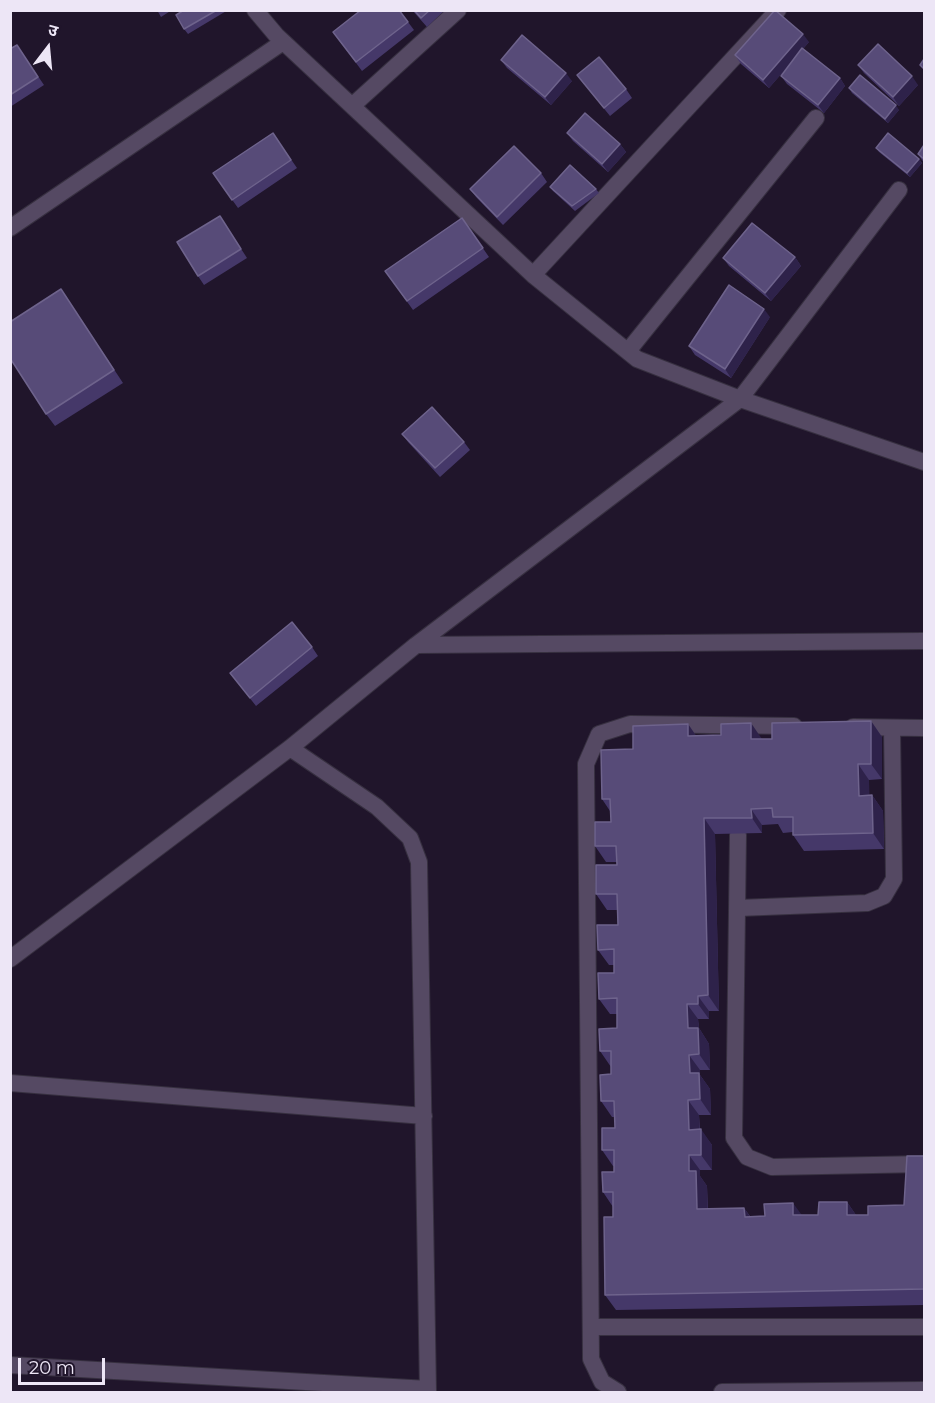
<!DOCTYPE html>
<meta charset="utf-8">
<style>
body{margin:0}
#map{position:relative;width:935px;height:1403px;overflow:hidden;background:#20152b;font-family:Montserrat,"Noto Sans Devanagari",sans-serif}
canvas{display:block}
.frame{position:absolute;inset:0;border:12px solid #ede6f6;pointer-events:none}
.north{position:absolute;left:18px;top:18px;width:60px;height:60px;-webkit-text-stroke:4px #20152b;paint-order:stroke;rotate:16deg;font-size:16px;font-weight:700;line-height:24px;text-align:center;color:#ede6f6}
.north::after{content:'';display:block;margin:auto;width:21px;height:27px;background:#ede6f6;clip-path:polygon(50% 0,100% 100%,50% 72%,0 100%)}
.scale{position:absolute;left:18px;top:1358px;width:87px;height:27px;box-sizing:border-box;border:3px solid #ede6f6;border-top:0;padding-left:8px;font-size:18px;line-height:21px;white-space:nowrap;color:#ede6f6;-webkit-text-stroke:4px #20152b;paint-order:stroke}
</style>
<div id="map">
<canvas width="935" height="1403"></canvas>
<div class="frame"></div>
<div class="north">उ</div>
<div class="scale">20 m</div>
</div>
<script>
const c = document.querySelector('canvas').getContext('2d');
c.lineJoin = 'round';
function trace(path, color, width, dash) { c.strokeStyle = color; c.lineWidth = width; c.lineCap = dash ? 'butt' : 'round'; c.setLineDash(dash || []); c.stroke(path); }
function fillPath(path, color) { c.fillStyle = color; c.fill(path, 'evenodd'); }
const minor = new Path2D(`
 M255,10L276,35L533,275L637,359L740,399L924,462
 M352,106L458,10
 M10,228L283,42
 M533,275L778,10
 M628,351L816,118
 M416,645L924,641
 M853,727L924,728
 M290,748L377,807L410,838L419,862L428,1392
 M738,835L734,1138L747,1157L772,1167L924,1164
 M738,908L867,903L884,896L894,879L892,728
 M10,959L290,748L416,645L740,399L899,190
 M10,1083L424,1116
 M591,1327H924
 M10,1365L428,1389
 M618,1392L602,1382L591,1359L586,764L599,734L630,724L794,726
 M722,1392L924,1390`);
const wall = new Path2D(`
 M157,10H172L161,17Z
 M184,10H228L188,34L184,29Z
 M399,10L414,30L362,71L333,32Z
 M412,10H445L427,27Z
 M809,42L803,49L840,78L845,86L824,113L787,84L781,76L789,65L769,88L741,64L735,55Z
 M17,45L44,85L10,107V49Z
 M501,60L572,81L551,105L507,68Z
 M858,65L918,85L899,106L864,73Z
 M577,75L626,89L632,98L610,116Z
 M849,88L899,110L888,123L852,93Z
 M273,133L297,168L238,208L213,173Z
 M567,133L620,144L626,152L608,172L573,141Z
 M924,145V163L918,154Z
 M876,148L919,159L922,163L910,177L879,152Z
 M541,173L547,182L503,225L476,197L470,189Z
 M550,187L596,189L599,193L575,211L553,191Z
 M220,216L247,258L204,285L198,276Z
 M462,218L489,257L413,310L385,271Z
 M795,257L801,266L771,301L729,266L723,258Z
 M61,289L123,383L55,426L46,414Z
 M770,317L731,378L695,355L689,346Z
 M402,434L464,442L470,450L440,477L408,442Z
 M312,647L318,656L256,706L230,673Z
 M871,721L882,737V779L869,780V795H872L883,811L884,849L804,851L793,835V832L783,833L778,824L762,825V833L715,834L719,1011H709V1019H698L699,1028L709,1044L710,1070H700V1075L710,1089L711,1115H699L700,1129L712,1145V1170H700V1176L707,1186L708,1209L744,1208L750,1216L818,1215L847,1202L856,1215H868L904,1205L924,1156V1305L616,1310L605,1295L613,1217V1207L603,1192L614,1172V1166H613L602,1150L615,1128V1117H612L601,1101L611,1074V1067L600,1051L617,1028V1014H610L599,999L614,973V965H609L598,950L618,925L617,910H607L596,894L617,865V862H606L595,846L611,822L610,811L602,799L633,749L688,724L696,736L762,739H772Z`);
const shadedWall = new Path2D(`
 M803,34L809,42L769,88L763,80Z
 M566,73L572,81L551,105L545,97Z
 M912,76L918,85L899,106L893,97Z
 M840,78L845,86L824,113L818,105Z
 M896,105L899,110L888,123L885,119Z
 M620,144L626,152L608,172L602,164Z
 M919,159L922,163L910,177L907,173Z
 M795,257L801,266L771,301L765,293Z
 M764,309L770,317L731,378L725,369Z
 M871,721L882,737V779L871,764Z
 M751,723L762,739V755L751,739Z
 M688,724L699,740L688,736Z
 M858,764L869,780L870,811L859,796Z
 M872,795L883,811L884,849L873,833Z
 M751,809L762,825V833L752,818Z
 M704,818L715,834L719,1011L708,995Z
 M698,996L709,1011V1019L698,1004Z
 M687,1004L698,1019L699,1028L709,1044L710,1070L699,1054L688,1028Z
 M689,1055L700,1070V1075L710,1089L711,1115L700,1099L690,1073Z
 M688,1100L699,1115L700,1145L689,1130Z
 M701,1129L712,1145V1170L701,1155Z
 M689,1155L700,1170V1176L707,1186L708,1225L697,1209L689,1171Z
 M847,1202L858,1218L847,1215Z
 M793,1203L804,1218L793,1215Z
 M744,1208L755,1224L745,1217Z`);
const building = new Path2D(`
 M184,10H217L184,29L176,15Z
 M361,10H399L408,22L356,62L333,32Z
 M414,10H430L421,18Z
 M775,10L803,34L763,80L735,55Z
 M522,35L566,73L545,97L501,60Z
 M878,44L912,76L893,97L858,65Z
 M17,45L38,77L10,95V49Z
 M802,48L840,78L818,105L781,76Z
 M599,57L626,89L604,108L577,75Z
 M924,59V69L920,65Z
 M860,75L896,105L885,119L849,88Z
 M585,113L620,144L602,164L567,133Z
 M273,133L291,160L232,200L213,173Z
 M888,133L919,159L907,173L876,148Z
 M924,145V159L918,154Z
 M514,146L541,173L497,217L470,189Z
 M570,165L596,189L572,206L550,187Z
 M220,216L241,249L198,276L177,242Z
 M462,218L483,248L407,301L385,271Z
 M752,223L795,257L765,293L723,258Z
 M729,285L764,309L725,369L689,346Z
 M61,289L114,370L46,414L10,358V322Z
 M432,407L464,442L435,468L402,434Z
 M292,622L312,647L250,698L230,673Z
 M871,721V764H858L859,796L872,795L873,833L793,835V817H773L772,808L751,809L752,818H704L708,995L698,996V1004H687L688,1028H698L699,1054L689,1055L690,1073H699L700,1099L688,1100L689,1130L701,1129V1155H689V1171H696L697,1209L744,1208L745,1217L765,1216L764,1204L793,1203V1215H818L819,1202H847V1215H868V1206L904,1205L907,1156H924V1289L605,1295L604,1217H613V1192H603L602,1172H614V1150H602V1128H615L614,1101H601L600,1075L611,1074V1051H600L599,1029L617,1028V998L599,999L598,973H614V949L598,950L597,925H618L617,894H596V865H617L616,846H595V822H611L610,799H602L601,750L633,749V726L688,724V736L721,735V724L751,723V739H772V723Z`);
trace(minor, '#373040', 18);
trace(minor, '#554963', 16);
fillPath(wall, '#453869');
fillPath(shadedWall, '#2e224a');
fillPath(building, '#574b78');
trace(building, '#6e638c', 1.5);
</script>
